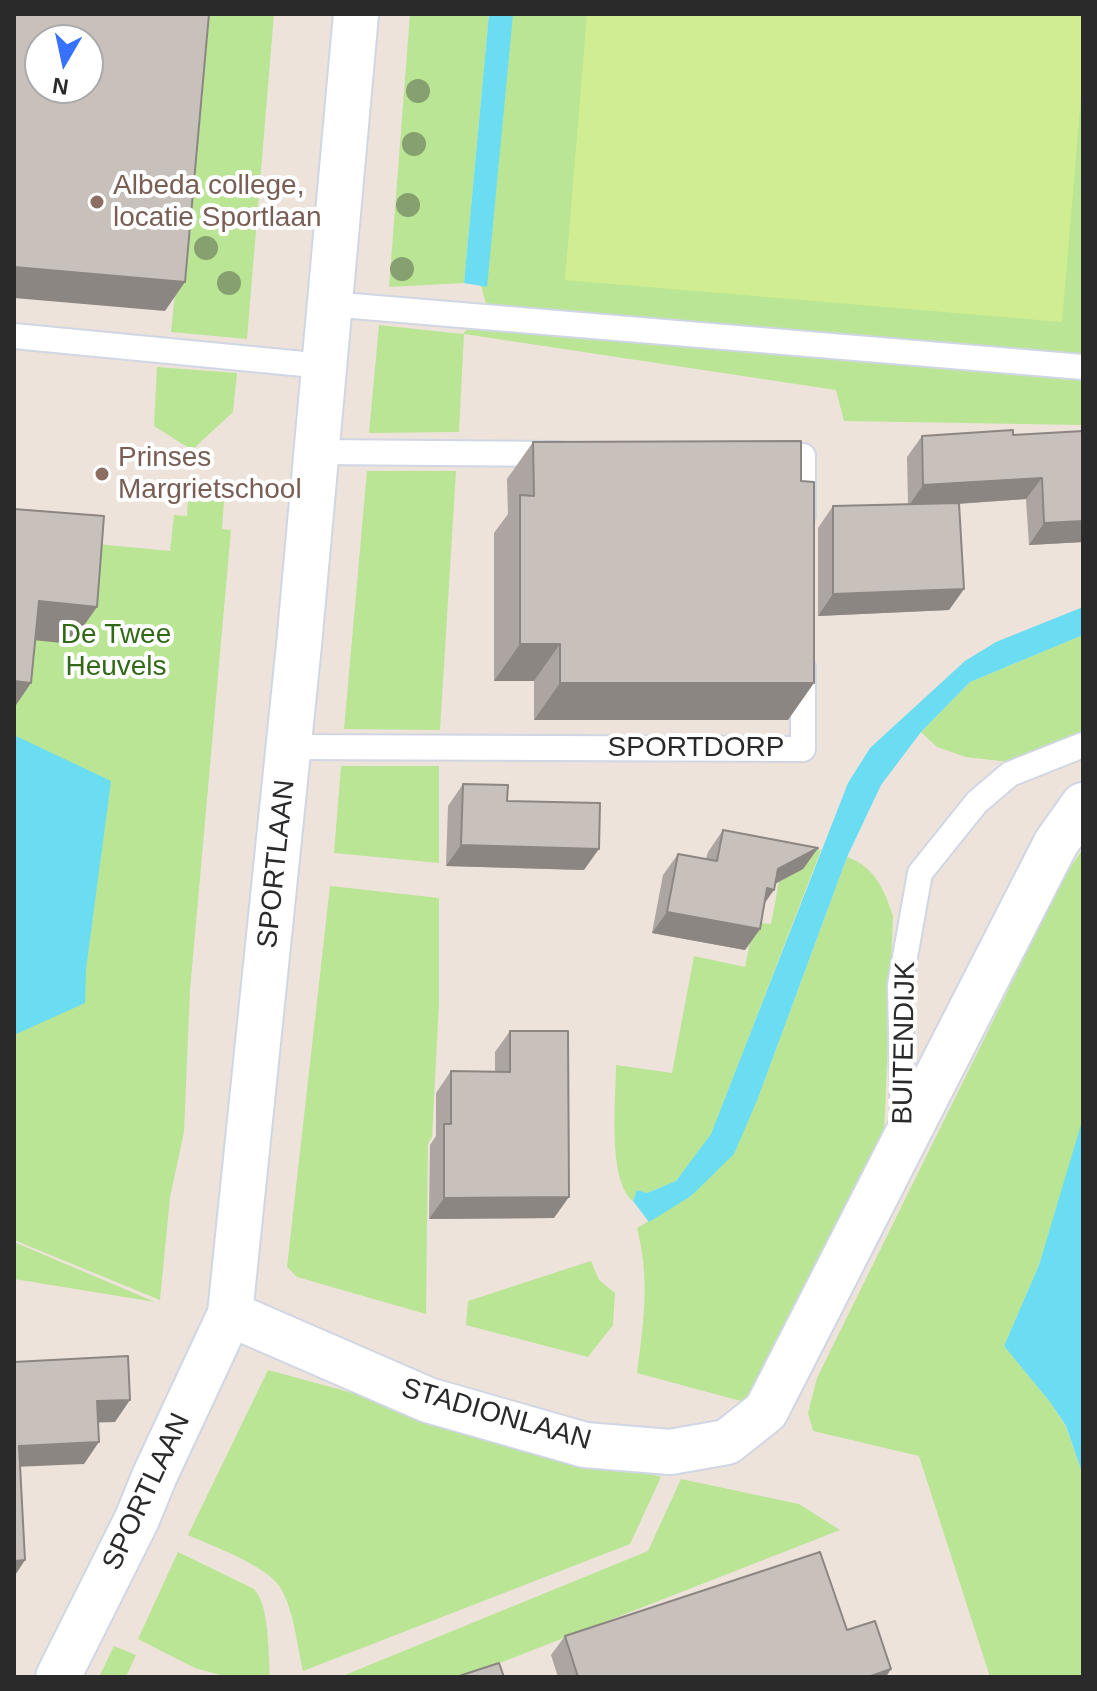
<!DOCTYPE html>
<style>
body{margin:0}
#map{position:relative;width:1097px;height:1691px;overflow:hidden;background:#ede3db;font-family:Arial,sans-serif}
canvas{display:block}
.frame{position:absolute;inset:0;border:16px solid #2a2a2a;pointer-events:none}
.north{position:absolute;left:24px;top:24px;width:80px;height:80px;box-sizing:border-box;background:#fff;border:2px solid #aaa;border-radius:50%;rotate:189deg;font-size:22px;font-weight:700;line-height:32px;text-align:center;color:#2a2a2a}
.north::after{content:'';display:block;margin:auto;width:28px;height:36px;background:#3671ff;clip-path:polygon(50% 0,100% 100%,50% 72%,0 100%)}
</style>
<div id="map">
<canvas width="1097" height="1691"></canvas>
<div class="frame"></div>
<div class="north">N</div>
</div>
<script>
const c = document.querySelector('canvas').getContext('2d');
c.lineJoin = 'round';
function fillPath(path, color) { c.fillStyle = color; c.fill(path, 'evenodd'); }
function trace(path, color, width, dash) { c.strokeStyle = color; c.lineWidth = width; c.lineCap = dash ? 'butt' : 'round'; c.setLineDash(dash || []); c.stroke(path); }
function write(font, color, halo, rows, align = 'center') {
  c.font = font + ' Arial,sans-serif'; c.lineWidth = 8; c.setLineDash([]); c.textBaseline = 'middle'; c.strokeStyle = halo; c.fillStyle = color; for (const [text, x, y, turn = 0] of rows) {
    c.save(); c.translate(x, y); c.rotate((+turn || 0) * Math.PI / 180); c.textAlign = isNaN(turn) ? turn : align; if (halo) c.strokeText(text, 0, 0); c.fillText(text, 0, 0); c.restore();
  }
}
const green = new Path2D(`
 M203,14H274L247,339L171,332Z
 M410,14H489L464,283L389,287Z
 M500,14H1083V425L844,421L836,390L464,334L459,432L369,433L379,325L463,334L486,304L476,267Z
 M157,367L237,373L233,412L192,450L154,426Z
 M367,471H456L440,730L344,729Z
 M188,499L224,501L222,529L231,530L190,990L184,1132L170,1197L160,1300L14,1240V536L170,551L174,515L187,516Z
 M1083,635V736L1009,762L966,757L937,747L921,732L970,682Z
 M341,766H439V863L334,853Z
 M786,843L821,850L711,1135L676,1181L647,1193L637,1190L633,1201C607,1181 616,1097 616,1065L672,1073L694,956L745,967L754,922L771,924Z
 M1083,849V1121L1039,1265L1004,1346L1050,1402L1066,1427L1083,1475V1677H990L919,1456L813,1431L808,1413L817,1378L1065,875Z
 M847,857C875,867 884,889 893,916L884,1136L748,1403L637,1373C644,1320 650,1280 637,1228L691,1196L758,1098Z
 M330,886L439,898V1003L432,1137L428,1144L426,1314L297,1277L287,1267Z
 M14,1242L155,1302L14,1279Z
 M591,1261L599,1280L615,1293L613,1325L588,1357L466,1325L468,1301Z
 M268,1370L661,1477L630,1544L303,1671C297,1645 294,1610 280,1587C266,1565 212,1546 188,1535Z
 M681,1479L799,1504L840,1530L464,1677H340L648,1551Z
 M178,1552L254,1589C270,1606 268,1654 270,1677L224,1676L195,1668L138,1639Z
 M114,1646L136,1655L126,1677H99Z`);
const pitch = new Path2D(`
 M587,14H1083V74L1062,322L565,280Z`);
const water = new Path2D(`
 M489,14H513L487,287L464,283Z
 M1083,607V635L970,682L921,732L881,785L847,857L758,1098L734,1154L691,1196L649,1222L633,1201L637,1190L647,1193L676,1181L711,1134L848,783L870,748L965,661L996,642Z
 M16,736L111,781L86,969L85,1003L14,1035V737Z
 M1083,1118V1475L1066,1426L1050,1402L1004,1346L1039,1265Z`);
const service = new Path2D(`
 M329,304L1083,367
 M14,336L324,366
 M317,452L558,454
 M771,455L803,456V515
 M289,747L803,749V668
 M903,1128L900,985L920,873L977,802L1010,774L1083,745`);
const minor = new Path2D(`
 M230,1314L428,1400L585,1445L670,1452L727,1442L766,1411L1056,843L1083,805`);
const tertiary = new Path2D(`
 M58,1677L137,1519L154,1477L230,1314L299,645L356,14`);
const trees = [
 [418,91],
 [414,144],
 [408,205],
 [206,248],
 [402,269],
 [229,283]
];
const wall = new Path2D(`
 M1013,435L1083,542L1029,545L1026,499L959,504L964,589L949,610L818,616V528L833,506L908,504L907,457L922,436Z
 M533,442L788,720H534V681H494V533L508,514L507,479Z
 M463,784L507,801L584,870L446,866L448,806Z
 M723,830L818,848L803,869L775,884L764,904L760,929L745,950L652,933L663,875L678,854L706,859L708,852Z
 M510,1031L554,1218L429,1219L430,1145L436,1136V1093L451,1071L495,1072V1052Z
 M847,1630L886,1677H558L551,1655L565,1636Z`);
const shadedWall = new Path2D(`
 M14,267L185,282L165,311L14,298Z
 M1042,478L1026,499L908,507L923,485Z
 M1083,521V542L1029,545L1044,523Z
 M964,589L949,610L818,616L833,594Z
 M39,601L97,607L71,644L14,638Z
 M520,644H560L534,681H494Z
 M14,681L31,683L14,708Z
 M560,683H814L788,720H534Z
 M461,845L599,849L584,870L446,866Z
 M818,848L803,869L763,890L778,869Z
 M767,888L774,890L759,911Z
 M667,912L760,929L745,950L652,933Z
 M569,1197L554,1218L429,1219L444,1198Z
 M130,1400L115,1422L82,1423L97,1401Z
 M99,1442L84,1464L14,1467L19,1446Z
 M25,1560L14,1577V1561Z
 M891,1669L886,1677H868Z`);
const building = new Path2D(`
 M14,14H209L185,282L14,267ZM40,40H88V88H40Z
 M1013,430V435L1083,431V521L1044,523L1042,478L923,485L922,436Z
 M801,441V481L814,482V683H560V644H520V495L534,496L533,442Z
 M959,503L964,589L833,594V506Z
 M14,509L104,516L97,607L39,601L31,683L14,681Z
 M463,784L508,785L507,801L600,803L599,849L461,845Z
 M723,830L818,848L778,869L774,890L767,888L760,929L667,912L678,854L717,861Z
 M510,1031H568L569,1197L444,1198V1124H451V1071L510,1072Z
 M128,1356L130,1400L97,1401L99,1442L19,1446L25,1560L14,1561V1362Z
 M820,1552L847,1630L875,1621L891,1669L868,1677H578L565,1636Z
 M499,1663L504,1677H456Z`);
const markers = [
 [97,202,8,"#8d6e63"],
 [102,474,8,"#8d6e63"]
];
const educationNames = [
 ["Albeda college,",113,186],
 ["locatie Sportlaan",113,218],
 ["Prinses",118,458],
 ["Margrietschool",118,490]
];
const parkNames = [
 ["De Twee",116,635],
 ["Heuvels",116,667]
];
const streetNames = [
 ["SPORTDORP",696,748],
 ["SPORTLAAN",277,864,-84],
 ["BUITENDIJK",905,1043,-89],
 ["STADIONLAAN",496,1415,16],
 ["SPORTLAAN",147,1492,-65]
];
fillPath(green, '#b9e595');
fillPath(pitch, '#d0ed91');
fillPath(water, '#6addf2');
trace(service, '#d0d6e3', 28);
trace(minor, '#d0d6e3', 48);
trace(tertiary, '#d0d6e3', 48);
trace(service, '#fff', 24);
trace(minor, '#fff', 44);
trace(tertiary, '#fff', 44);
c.fillStyle = '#86a06f';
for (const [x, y] of trees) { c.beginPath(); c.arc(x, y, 12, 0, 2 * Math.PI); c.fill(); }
fillPath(wall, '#aca5a1');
fillPath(shadedWall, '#8c8683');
fillPath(building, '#c8c0bb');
trace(building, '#8c8683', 2);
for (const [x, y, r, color] of markers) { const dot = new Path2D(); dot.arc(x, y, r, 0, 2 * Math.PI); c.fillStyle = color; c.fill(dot); trace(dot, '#fff', 3); }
write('28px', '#785e54', '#fff', educationNames, 'left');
write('28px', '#316917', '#fff', parkNames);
write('28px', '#2a2a2a', '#fff', streetNames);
</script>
